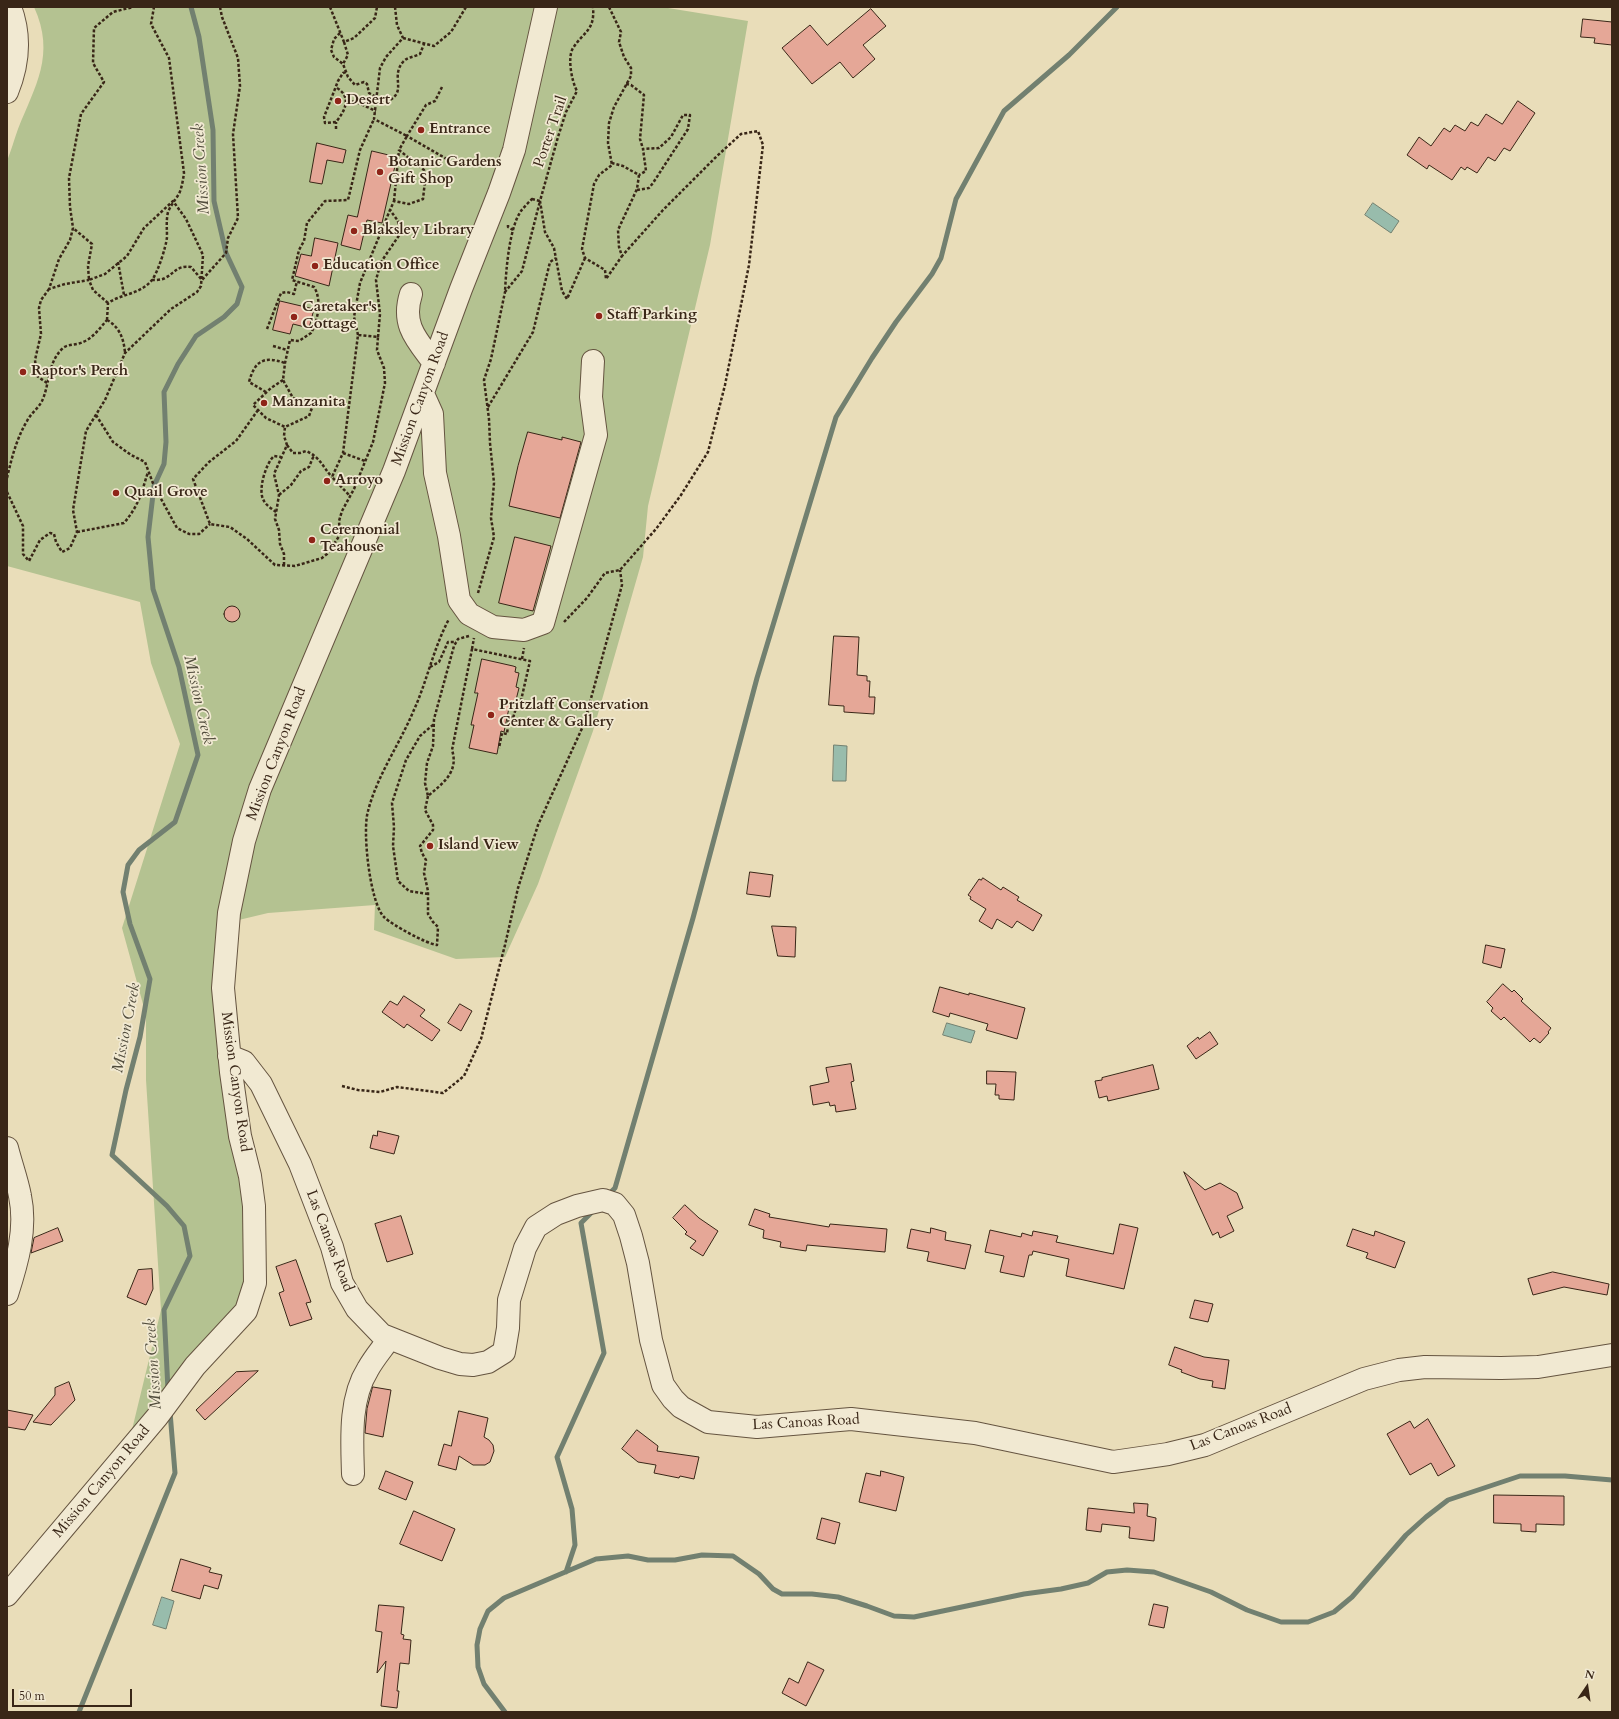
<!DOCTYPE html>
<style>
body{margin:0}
#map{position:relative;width:1619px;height:1719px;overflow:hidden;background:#e9ddb9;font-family:Cardo,serif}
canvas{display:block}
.frame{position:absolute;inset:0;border:8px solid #392617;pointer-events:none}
.north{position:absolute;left:1567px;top:1667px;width:40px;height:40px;-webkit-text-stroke:3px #f1e9d2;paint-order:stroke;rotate:13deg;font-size:11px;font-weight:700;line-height:16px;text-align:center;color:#392617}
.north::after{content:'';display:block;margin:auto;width:14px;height:18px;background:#392617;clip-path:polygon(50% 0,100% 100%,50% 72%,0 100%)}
.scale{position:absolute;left:12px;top:1689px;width:120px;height:18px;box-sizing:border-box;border:2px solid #392617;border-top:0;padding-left:5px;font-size:12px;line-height:14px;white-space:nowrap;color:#392617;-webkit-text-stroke:3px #f1e9d2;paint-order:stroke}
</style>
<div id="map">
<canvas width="1619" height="1719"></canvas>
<div class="frame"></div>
<div class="north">N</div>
<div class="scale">50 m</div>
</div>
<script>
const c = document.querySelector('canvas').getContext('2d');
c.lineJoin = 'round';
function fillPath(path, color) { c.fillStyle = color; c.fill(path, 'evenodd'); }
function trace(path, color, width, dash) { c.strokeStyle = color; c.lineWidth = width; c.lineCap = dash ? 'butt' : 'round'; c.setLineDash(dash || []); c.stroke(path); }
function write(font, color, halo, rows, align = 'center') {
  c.font = font + ' Cardo,serif'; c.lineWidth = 3.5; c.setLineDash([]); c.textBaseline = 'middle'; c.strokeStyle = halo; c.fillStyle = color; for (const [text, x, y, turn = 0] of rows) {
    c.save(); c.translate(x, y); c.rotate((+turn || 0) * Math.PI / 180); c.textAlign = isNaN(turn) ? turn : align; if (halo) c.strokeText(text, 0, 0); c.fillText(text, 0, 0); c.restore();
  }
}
const green = new Path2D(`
 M34,7H668V8L748,21L710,245L648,506L643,557L593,731L538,884L505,957L456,959L374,930L375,905L268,913L222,924L248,1165L243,1300L130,1438L161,1310L146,1080V1015L122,928L180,744L151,663L140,602L7,566V161C11,151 14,140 18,129C35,86 56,55 34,7Z`);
const water = new Path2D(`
 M1373,203L1399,221L1391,233L1365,215Z
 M834,745L847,746L846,781H833Z
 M947,1023L975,1031L971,1043L943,1035Z
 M162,1597L174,1601L166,1629L153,1625Z`);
const stream = new Path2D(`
 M608,1195L615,1188L693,918L757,678L836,417L872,358L896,322L932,274L941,258L956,199L1004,111L1069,55L1117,7
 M168,1390L164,1310L190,1256L184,1226L167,1206L112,1155L126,1090L140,1037L150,979L130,924L123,892L128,865L139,850L175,822L198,755L179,667L153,589L148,537L154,486L164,464L166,442L164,392L178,364L196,336L224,317L237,304L242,287L226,253L214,201L213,130L199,37L191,7
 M566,1572L575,1545L572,1509L557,1457L604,1353L581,1223L594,1210
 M79,1712L175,1473L170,1412
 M505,1712L484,1684L478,1667L477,1645L480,1629L488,1611L504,1598L596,1559L628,1556L648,1560H675L702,1555L733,1556L759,1574L773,1589L782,1594H812L838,1597L867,1606L894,1616L914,1617L1024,1594L1061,1589L1088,1583L1107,1572L1127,1570L1154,1572L1211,1592L1247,1610L1281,1622H1308L1334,1612L1352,1597L1406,1535L1426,1517L1448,1500L1520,1476H1565L1612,1480`);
const building = new Path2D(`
 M871,9L886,26L863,45L875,59L853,78L840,62L812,84L782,48L810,25L827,45Z
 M1583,19L1612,22V45L1594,43L1595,38L1581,37Z
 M1518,101L1535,113L1510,151L1504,148L1495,161L1488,157L1477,173L1467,167L1465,170L1461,167L1452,180L1429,165L1427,169L1407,155L1419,137L1431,146L1444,128L1450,132L1455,125L1465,131L1471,122L1478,126L1486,114L1502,124Z
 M317,143L346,150L343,163L327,160L322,184L310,182Z
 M372,151L397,157L382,223L367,220L360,250L341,245L348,215L357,217Z
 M315,238L338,243L329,286L295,276L301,254L311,256Z
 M280,301L314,309L309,328L293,324L290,334L273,330Z
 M528,432L562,440V437L581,442L560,518L509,506L518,466Z
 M515,537L551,546L533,611L499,603Z
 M224 614a8 8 0 1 1 16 0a8 8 0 1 1-16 0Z
 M834,636L859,637L857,675L867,676V681H870L869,697H875L874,714L844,712V706L829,705Z
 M482,659L513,666L516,667L515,672L519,673L516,687L519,688L515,704L510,703L504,732L501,731L497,754L469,748L474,725H471L478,693H475Z
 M750,872L773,875L770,897L747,894Z
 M983,878L1001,890L1003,887L1019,897L1017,900L1042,915L1033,931L1017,921L1012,928L997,919L992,929L979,921L986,909L970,899L971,897L968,895L979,879L981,880Z
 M772,926L796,927L795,957L778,956Z
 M1486,945L1505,949L1501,968L1483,963Z
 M1503,984L1512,992L1514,990L1523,999L1521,1001L1551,1028L1548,1032L1549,1033L1540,1043L1534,1038L1530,1042L1504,1017L1501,1020L1491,1011L1493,1008L1487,1002Z
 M940,987L969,995V993L1025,1008L1017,1039L986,1030L988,1024L950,1013L949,1017L933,1012Z
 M404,996L425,1010L420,1016L440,1030L432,1041L407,1024L404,1028L382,1012L390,1001L397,1005Z
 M460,1004L472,1011L461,1031L448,1023Z
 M1210,1032L1218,1044L1196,1059L1187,1046L1198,1037L1199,1039Z
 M851,1064L854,1081L851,1082L856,1109L836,1112L835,1105L830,1106L829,1102L813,1105L810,1086L829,1082L826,1068Z
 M1153,1065L1159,1089L1108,1101L1107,1096L1099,1098L1095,1081L1102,1080V1078Z
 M987,1071L1016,1072L1014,1100L999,1099V1095H995L996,1084H987Z
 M378,1131L399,1136L394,1154L370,1148L373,1135L377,1136Z
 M1184,1172L1205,1190L1220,1183L1237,1193L1243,1208L1227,1216L1234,1231L1220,1238L1218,1232L1213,1235Z
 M685,1205L699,1218L718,1231L703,1256L690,1248L696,1241L685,1234L687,1232L673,1218Z
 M755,1209L770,1214L769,1217L829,1227L830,1224L887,1229L885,1252L807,1245L806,1251L780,1247L781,1242L763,1238L764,1230L749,1225Z
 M401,1216L413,1254L387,1262L375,1224Z
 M1120,1224L1138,1228L1124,1289L1066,1276L1069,1259L1033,1251L1032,1255H1029L1024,1277L1000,1272L1004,1256L985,1252L990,1230L1021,1237L1022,1233L1032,1236L1033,1231L1058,1236L1056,1242L1113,1254Z
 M58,1228L63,1241L31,1253L34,1238Z
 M931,1228L946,1232L945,1240L971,1245L965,1269L927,1261L929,1252L907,1248L911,1229L930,1233Z
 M1353,1229L1374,1236L1375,1231L1405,1242L1395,1268L1366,1258L1368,1253L1347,1246Z
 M296,1260L311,1302L306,1303L312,1319L290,1326L279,1293L284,1291L276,1267Z
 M152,1269L153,1289L146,1305L127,1297L138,1270Z
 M1553,1272L1609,1284L1607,1295L1564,1287L1533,1295L1528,1279Z
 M1195,1300L1213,1304L1208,1322L1190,1318Z
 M1175,1347L1204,1357L1229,1360L1225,1389L1212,1387L1213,1381L1200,1379L1181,1372L1182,1370L1169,1365Z
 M258,1371L205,1420L196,1410L236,1372Z
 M69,1382L75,1400L51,1425L33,1422L55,1395V1388Z
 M373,1387L391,1390L383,1437L365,1433L367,1409Z
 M7,1410L33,1415L25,1430L7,1427Z
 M459,1411L488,1418L484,1437L489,1440L493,1445L494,1451L490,1462L485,1465H473L459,1456L456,1470L438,1465L444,1444L451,1446Z
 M1428,1419L1455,1466L1438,1476L1431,1463L1410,1475L1387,1434L1410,1421L1414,1428Z
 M637,1430L658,1446L657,1451L699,1457L694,1479L680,1476L679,1478L654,1473L656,1465L638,1462L622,1449Z
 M386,1471L413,1482L406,1500L379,1489Z
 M881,1471L904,1477L896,1511L859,1502L866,1473L880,1476Z
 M1494,1495L1564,1496V1525L1536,1524V1532L1521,1531V1524L1494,1523Z
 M1134,1503L1148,1504L1147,1516L1156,1518L1154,1541L1129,1538L1130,1527L1102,1524L1101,1532L1086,1530L1088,1508L1134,1513Z
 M414,1511L455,1529L442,1561L400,1544Z
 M822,1518L840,1523L835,1544L817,1539Z
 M181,1559L211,1568L209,1572L222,1575L218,1589L204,1585L200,1599L172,1591Z
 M1154,1604L1168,1607L1164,1628L1149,1625Z
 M379,1605L404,1607L401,1634L404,1635L403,1639L411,1640L409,1664L400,1663L397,1691H399L397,1708L381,1706L386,1661L377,1673L382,1632L376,1631Z
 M808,1662L824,1670L806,1706L782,1693L789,1678L798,1683Z`);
const path = new Path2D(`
 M330,7L344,42L354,38L375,18L377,7
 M395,7L397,25L403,38
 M609,7L621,32L619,42L624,57L631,68V76L614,107L609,123L608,143L612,165L599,175L594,184L582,249L585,258L605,270L606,279L622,256L619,247L618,230L637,189L639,175L623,166L612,163
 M340,33L334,39L331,50L334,57L343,64
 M403,38L434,46L451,32L466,7
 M344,42L348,55L343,64L348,77L355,85L364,82L367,84L369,93L376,97
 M626,84L631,85L644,95L640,139L643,149
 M442,87L435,101L426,105L407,136L452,162L484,160L487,167
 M337,88C352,97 345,111 336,122L325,123L324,117L333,94L338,81L343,73L346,72
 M347,101L356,102L376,111
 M376,104C414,97 388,79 403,62C407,57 414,57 420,54L424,44
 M336,129V122
 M637,190L649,188L653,183L688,129L690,115H683L671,137L659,148L643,149L646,171L639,175
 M532,199L540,201L522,271L505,292C506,271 509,228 521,211C524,207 528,203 532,199Z
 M394,201L399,150
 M508,225V227L513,230
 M585,258L567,299L562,291L554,248L545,232L540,201L558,137L566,112L577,91C572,82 567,58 573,48C584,31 595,31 593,7
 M118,262L124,295
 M152,280C156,280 162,280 165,278C175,273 177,265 191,267L202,280L226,253L228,238L238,218L233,134L240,86L238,58L222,17L220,7
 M108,303L93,290L89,280L65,284L49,289L59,259L70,240L73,228L70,207L69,178L81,114L104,82L93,63L94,28L113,12L133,7
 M107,320L108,303C121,294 141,294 152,280C158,272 166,247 167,237C167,228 166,221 168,212C171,205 175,200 179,194C182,187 183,180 184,173L169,58L151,24L154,7
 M107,320C120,327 124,340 125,353
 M267,329L281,293L287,292L294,294L297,281
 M358,335L354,317L360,283L390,210
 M378,337L380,314L376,280L381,262L400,234L398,221L390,210L394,201L409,204L423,199L425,181L424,170L399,150L407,136L374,119L380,68L386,57L403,38
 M273,346L287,350
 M283,380L271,388L253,405L266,418L285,427L309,416L313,405L293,398L283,380L285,363L290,340L299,341L311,333C318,321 322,299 314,287L292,280L299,250L304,241L307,223L325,201L348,200L360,150L374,119
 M47,383L37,376L35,360L41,334L39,308L41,300L49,289
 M266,392L249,382C255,360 264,356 285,363
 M488,407L533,332L550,262L556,258
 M258,410L236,441L209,462L193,479L210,524L230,527L247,539L275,565L295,566L322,558L327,554L340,535L339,521L342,511L354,489L373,442L385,383L384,368L377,350L378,337L358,335L343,453L332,477L349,495
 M96,415L113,442L131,455L145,462L154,486L177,528L189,534H199L210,524
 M287,445L293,453H300L306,451C320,457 322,466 332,477
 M343,453L365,461
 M7,478C12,457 16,440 27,421C31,413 38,409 42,401C50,384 47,363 63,348C68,344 77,345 83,342C93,338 100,328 107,320
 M7,492L23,526V554L29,561L40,540L50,533L54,534L56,542L62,552L70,548L77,532L73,510L86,431L105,400L125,353L171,309L197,292L201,286L203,255L186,219L173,201L144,228L127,256L105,274L89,280L88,266L92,244L73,228
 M279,495L291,485L301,471L309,467L314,455
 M276,512C272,509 266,505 264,501C257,491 266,463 274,456L281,457
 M77,532L124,523C139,505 141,494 148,472
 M284,565V554L280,544L279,530L275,519L279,495L274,474L287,445L284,436L285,427
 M478,593L494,537L491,518L494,483L490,443L489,419L484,380L491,359L505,292
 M564,622L587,598L605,573L620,570L656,529L681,495L708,452L725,385L749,265L763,145L758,131L741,134L717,156L663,210L622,256
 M469,636L458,639L454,646L434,719L433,746L427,763L425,783L428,796C443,783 459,772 452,750L472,649L530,661L520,705H517L513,718L509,717L507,734L502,733L499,748
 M472,649L474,638
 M522,659L524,648
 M430,667L439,662L448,642H456
 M428,796L425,810L433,825V830L420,846L422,853L426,860L424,873L428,891V914L433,922L438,927L437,945C427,944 392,925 384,917C370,903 362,831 368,811C377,776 399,745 413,712C427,682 433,649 449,619
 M428,894L409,891L398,881L393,846L394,827L392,803L406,760L420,736L434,724
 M342,1086L358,1090L380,1092L397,1087L443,1093L464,1076L481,1039L505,945L518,888L538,825L584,724L622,585L620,570`);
const minor = new Path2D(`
 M7,92C19,63 21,36 10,7
 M411,294C401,325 417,340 434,363
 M423,394L432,414L435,473L449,536L459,600L469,614L493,627L524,630L543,623L596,435L591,397L593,361
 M229,1056L244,1062L261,1084L300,1164L332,1247L342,1283L357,1309L382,1335L440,1358L460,1364L473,1365L488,1362L504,1352L508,1328L509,1300L525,1248L536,1227L556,1214L577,1206L603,1200L615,1204L624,1215L631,1236L638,1263L651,1340L663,1385L673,1399L681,1407L708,1422L757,1427L851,1419L975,1433L1113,1462L1168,1454L1205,1445L1364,1379L1399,1370L1425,1367L1501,1368L1538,1367L1612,1355
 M7,1148C11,1164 17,1180 20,1196C27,1229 17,1263 7,1294
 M353,1474C352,1440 349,1399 368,1369C374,1358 382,1349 389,1339
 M7,1595L157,1417L195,1366L246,1311L255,1283L254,1206L250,1176L240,1136L231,1072L223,988L229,913L244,841L260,789L394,471L461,289L499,193L514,150L546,7`);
const markers = [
 [338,101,4,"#8f2418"],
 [421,130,4,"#8f2418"],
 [380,172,4,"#8f2418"],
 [354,231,4,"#8f2418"],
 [315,266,4,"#8f2418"],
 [599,316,4,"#8f2418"],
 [294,317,4,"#8f2418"],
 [23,372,4,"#8f2418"],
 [264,403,4,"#8f2418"],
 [327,481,4,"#8f2418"],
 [116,493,4,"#8f2418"],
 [312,540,4,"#8f2418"],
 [491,715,4,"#8f2418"],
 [430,846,4,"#8f2418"]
];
const poiNames = [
 ["Desert",346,101],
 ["Entrance",429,130],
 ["Botanic Gardens",388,163],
 ["Gift Shop",388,180],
 ["Blaksley Library",362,231],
 ["Education Office",323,266],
 ["Caretaker's",302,308],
 ["Cottage",302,325],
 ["Staff Parking",607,316],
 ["Raptor's Perch",31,372],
 ["Manzanita",272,403],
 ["Arroyo",335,481],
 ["Quail Grove",124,493],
 ["Ceremonial",320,531],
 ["Teahouse",320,548],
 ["Pritzlaff Conservation",499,706],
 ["Center & Gallery",499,723],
 ["Island View",438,846]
];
const streetNames = [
 ["Porter Trail",551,132,-71],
 ["Mission Canyon Road",421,399,-70],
 ["Mission Canyon Road",277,754,-69],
 ["Mission Canyon Road",235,1082,82],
 ["Las Canoas Road",329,1241,69],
 ["Las Canoas Road",806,1423,-3],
 ["Las Canoas Road",1241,1428,-21],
 ["Mission Canyon Road",102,1482,-50]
];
const waterNames = [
 ["Mission Creek",202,169,-94],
 ["Mission Creek",198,700,77],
 ["Mission Creek",127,1028,-79],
 ["Mission Creek",154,1364,-94]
];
fillPath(green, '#b4c291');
fillPath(water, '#98bcac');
trace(water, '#728070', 1);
trace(stream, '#728070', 5);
fillPath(building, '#e5a797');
trace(building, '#392617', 1);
trace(minor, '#655440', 24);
trace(path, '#392617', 2.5, [3, 2]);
trace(minor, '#f1e9d2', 22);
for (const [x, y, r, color] of markers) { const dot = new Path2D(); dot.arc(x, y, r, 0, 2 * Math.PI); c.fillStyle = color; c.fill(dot); trace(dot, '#f1e9d2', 1.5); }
write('bold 15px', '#392617', '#f1e9d2', poiNames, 'left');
write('15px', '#392617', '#f1e9d2', streetNames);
write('italic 16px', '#514c3c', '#f1e9d2', waterNames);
</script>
